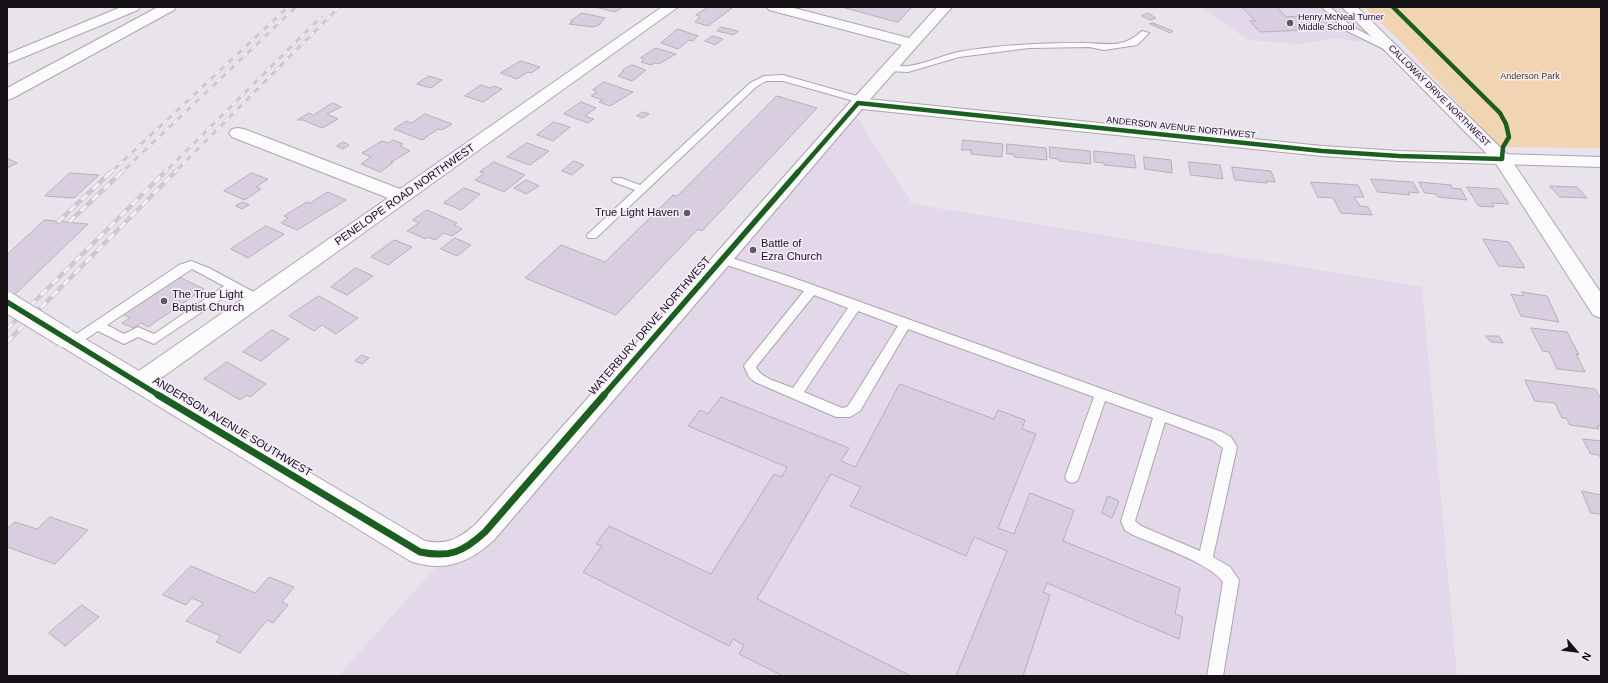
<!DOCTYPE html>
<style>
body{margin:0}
#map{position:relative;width:1608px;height:683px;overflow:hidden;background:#e9e3ec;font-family:Arial,sans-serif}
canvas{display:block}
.frame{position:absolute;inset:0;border:8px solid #151117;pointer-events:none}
.north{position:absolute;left:1556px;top:631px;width:40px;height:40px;-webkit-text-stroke:3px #f7edfd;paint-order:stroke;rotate:118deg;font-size:11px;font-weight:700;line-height:16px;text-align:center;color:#151117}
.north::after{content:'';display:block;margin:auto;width:14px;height:18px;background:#151117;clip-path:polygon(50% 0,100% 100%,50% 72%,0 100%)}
</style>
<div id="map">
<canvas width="1608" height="683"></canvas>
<div class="frame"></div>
<div class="north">N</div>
</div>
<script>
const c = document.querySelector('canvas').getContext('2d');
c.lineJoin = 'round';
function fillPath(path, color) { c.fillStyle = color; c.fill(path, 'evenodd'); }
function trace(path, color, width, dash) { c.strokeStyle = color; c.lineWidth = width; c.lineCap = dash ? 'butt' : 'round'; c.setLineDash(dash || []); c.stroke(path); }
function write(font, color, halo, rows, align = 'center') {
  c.font = font + ' Arial,sans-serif'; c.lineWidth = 3; c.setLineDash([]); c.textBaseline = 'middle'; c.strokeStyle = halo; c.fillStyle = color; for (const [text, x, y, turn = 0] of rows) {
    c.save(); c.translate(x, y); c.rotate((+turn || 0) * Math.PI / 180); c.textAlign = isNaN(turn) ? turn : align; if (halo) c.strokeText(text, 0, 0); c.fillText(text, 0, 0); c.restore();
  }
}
const built = new Path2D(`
 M1201,7H1341L1394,57L1367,43L1337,38L1300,44L1248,40Z
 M850,106L912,204L1422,287L1457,676H338Z`);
const green = new Path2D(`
 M1364,7H1601V148L1499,147L1400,41Z`);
const building = new Path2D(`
 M601,7H623L615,12L599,8Z
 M709,7H727L732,8L708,26L695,22L700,16L696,15Z
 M842,7H906L911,8L898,22Z
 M1242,7H1277L1286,17L1298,16L1300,19L1322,18L1333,29L1260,32L1250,21H1255Z
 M582,13L605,18L599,25L593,27L569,24L573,22L571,21Z
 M1148,13L1156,18L1150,20L1142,16Z
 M1153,23L1173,31L1170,33L1150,24Z
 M721,27L738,31L734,35L717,31Z
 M678,29L698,36L693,41L689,40L678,49L661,43Z
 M713,36L723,39L715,45L705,41Z
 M656,48L676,54L659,64L655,63L651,65L641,62L644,60L641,58Z
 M521,61L540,67L531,73L528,72L517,79L501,73Z
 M632,65L646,70L632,81L618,76L624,71H622L624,69Z
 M429,76L442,80L431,88L417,84Z
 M604,82L633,92L610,106L599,102L603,100L591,96L597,92L593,90Z
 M481,85L490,88L494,86L502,89L483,102L465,96Z
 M777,96L817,108L702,231L698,229L616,315L525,278L561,245L605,262L673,195L677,196Z
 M581,102L596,108L585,116L594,119L588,123L564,114Z
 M333,103L341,107L327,114L338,119L322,128L303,120H297L309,113L313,115Z
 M643,112L649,114L643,118L637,116Z
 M425,114L452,124L442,130L438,129L422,140L394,129L406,121L411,123Z
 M554,122L570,127L553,141L537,135Z
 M393,140L403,144L400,146L410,151L391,162L393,163L380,172L361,164L371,157L362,153L382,141L388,143Z
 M963,140L1003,144L1002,157L971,154V150H962Z
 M344,142L349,145L343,149L337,146Z
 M527,143L549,151L530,165L507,157Z
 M1007,144L1046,148L1047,160L1014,157V154H1007Z
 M1050,147L1090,151L1091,164L1059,161V159L1050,158Z
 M1094,151L1134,155L1136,168L1104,165V163L1095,162Z
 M1144,157L1171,160L1172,173L1145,169Z
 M7,158L17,163L7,168Z
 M574,161L584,165L572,175L562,171Z
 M494,162L525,175L504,192L475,180L484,173L480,172Z
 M1189,162L1220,165L1223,179L1191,175Z
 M1232,167L1271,171L1275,182L1266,181L1267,183L1235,180Z
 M70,173L99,175L74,198L45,196Z
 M252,173L268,179L256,187L261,189L245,200L224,191Z
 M1371,179L1413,182L1419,193L1408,192L1410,195L1378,192Z
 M527,180L539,186L526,194L514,188Z
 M1311,182L1358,185L1364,197H1354L1360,206L1368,207L1372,215L1341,213L1333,198L1318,197Z
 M1419,182L1451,185L1452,188L1461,189L1467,200L1438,197L1436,194L1425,193Z
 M1550,186L1577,187L1587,198L1560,197Z
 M1467,187L1499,189L1509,204L1492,203L1494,207L1479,206Z
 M464,188L480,194L461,210L444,203Z
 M328,192L346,200L297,230L281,223L288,218L284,216L307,202L310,203Z
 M243,202L249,205L242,209L236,206Z
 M427,210L457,223L454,225L462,229L452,236L444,233L435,240L428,237L426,239L407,231L419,223L413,220Z
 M45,220L88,224L7,302V255Z
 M266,226L284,234L248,258L231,249Z
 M455,238L471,245L457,256L441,249Z
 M1483,239L1509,242L1525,268L1499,266Z
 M395,240L412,247L388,265L371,257Z
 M356,268L373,276L347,295L331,287Z
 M179,277L204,289L148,327L141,323L133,328L122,323L130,318L123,314Z
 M1522,292L1547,296L1559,322L1521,316L1511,294L1523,296Z
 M319,296L358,318L336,334L322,325L314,331L289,316Z
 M1531,328L1567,332L1579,355L1576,354L1585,372L1557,369L1549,352L1543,351Z
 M272,330L289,339L261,361L243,352Z
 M1486,336H1499L1503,343L1491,342Z
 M362,355L369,358L362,364L355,361Z
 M227,362L266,384L250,397L247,395L240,400L204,379Z
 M1525,380L1595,389L1601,399V426H1597L1599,429L1570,425L1566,418H1562L1555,403L1535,401Z
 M900,384L994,419L998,410L1025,420L1022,429L1036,434L998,528L1014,534L1030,493L1074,510L1063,541L1180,588L1175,614L1183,617L1179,639L1047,583L1043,592L1050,595L1023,676H956L1007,551L974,537L966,556L850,506L861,487L831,474L757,599L911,676H783L739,654L744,645L733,639L729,646L583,572L602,546L596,544L609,526L711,574L774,474L782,477L787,467L688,426L700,410L708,414L721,397L849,448L841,461L855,467Z
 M1583,439L1601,441V459L1599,455L1591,454Z
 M1582,491L1601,495V514L1591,513Z
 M1108,496L1119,501L1112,518L1102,513Z
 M50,517L88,530L55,564L7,547V529L15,522L37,529Z
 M191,566L255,593L269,577L294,587L282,602L288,605L273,623L267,620L240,653L216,642L221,636L186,621L203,603L192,598L186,605L163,595Z
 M82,605L99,617L65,646L49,633Z`);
const service = new Path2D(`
 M1322,7H1330L1351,26L1397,50L1396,52H1390L1345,30Z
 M1142,31L1149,33L1137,45L1104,50L1089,47L1029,48L959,57L908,72L889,71L885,68C890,63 901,67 908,66C925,64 941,56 958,52C998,45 1039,43 1079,43C1105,42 1120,51 1142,31Z
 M783,75L864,98L865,100L861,103L783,81H766L756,87L596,238H588L587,236L588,234L635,190L613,182L612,180L613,178H621L640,185L750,83L764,76Z
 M722,255L788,276L1222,432L1231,437L1237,447L1213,557L1230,567L1239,580L1223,676H1207L1223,582C1210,563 1153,544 1131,534L1125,530L1121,521L1153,418L1105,401L1079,477L1077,481L1072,483L1067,481L1065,477L1094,397L908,329L860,411L850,417H836L755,382L749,377L744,366L746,363L804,291L718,262L717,259L718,256ZM814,295L848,308L793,388C782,383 761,379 756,367ZM858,311L898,326L850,403L847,407L842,408L804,392ZM1165,422L1212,440L1223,448L1200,551L1141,526L1135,521Z
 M191,261L209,268L261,296L263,299L257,303L233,291L154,344L138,337L124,344L98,331L77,345H69L67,342L69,339L179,265ZM192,269L224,286L154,334L138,327L124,334L107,325Z`);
const minor = new Path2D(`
 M662,7H678L146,389L138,392L130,389L127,383L130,377L388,198L232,137L229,133L232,129L238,128L244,129L400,189Z
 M767,7H790L909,38L937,7H952L864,106L858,108L852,106L850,103L852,100L902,45L769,10Z
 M1342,7H1357L1508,155L1601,293V318L1593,315L1495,162Z`);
const tertiary = new Path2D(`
 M858,98L1322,146L1399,151L1601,157V167L1399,161L1322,156L862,109L494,540C469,563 443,573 410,561L56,343L53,337L56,331L64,329L72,331L425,541C449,545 458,539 476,524L852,100Z`);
const motorway = new Path2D(`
 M121,7H140L138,10L7,64V54Z
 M158,7H176L174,10L13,98L7,100V88Z`);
const railFar1 = new Path2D(`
 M110,173L288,7
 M121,173L296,7
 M164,173L321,17
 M174,173L339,7`);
const rail = new Path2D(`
 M58,222L111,172
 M69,222L122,172
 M7,329L165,172
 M7,342L175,172`);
const tertiaryBridge = new Path2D(`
 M7,302L64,337`);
const cyclewayFar2 = new Path2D(`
 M797,173L858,103L1322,151L1399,156L1502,159L1503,147L1509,137L1506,124L1500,113L1393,7`);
const cyclewayFar1 = new Path2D(`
 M7,302L160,396
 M603,396L798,172`);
const cycleway = new Path2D(`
 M158,395L420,552C450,558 463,552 485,532L604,395`);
const markers = [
 [1290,23,4,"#5f5a62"],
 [687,213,4,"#5f5a62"],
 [753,250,4,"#5f5a62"],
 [164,301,4,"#5f5a62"]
];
const farPoinames = [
 ["Henry McNeal Turner",1298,18],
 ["Middle School",1298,28]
];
const farParknames = [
 ["Anderson Park",1530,77]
];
const farStreetnames = [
 ["CALLOWAY DRIVE NORTHWEST",1439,96,45],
 ["ANDERSON AVENUE NORTHWEST",1181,128,6]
];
const streetNames = [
 ["PENELOPE ROAD NORTHWEST",405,195,-35],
 ["WATERBURY DRIVE NORTHWEST",650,326,-49],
 ["ANDERSON AVENUE SOUTHWEST",232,427,31]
];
const poiNames = [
 ["True Light Haven",679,213,"right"],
 ["Battle of",761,244],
 ["Ezra Church",761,257],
 ["The True Light",172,295],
 ["Baptist Church",172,308]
];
fillPath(built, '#e3d8e9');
fillPath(green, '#f1d5b3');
fillPath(building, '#d9cedf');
trace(building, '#b5b0b7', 1);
trace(service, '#aba6ad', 2);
trace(minor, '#aba6ad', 2);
trace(tertiary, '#aba6ad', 2);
trace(motorway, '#aba6ad', 2);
fillPath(service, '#fcfbfc');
fillPath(minor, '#fcfbfc');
fillPath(tertiary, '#fcfbfc');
fillPath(motorway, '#fcfbfc');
trace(railFar1, '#cac9cc', 3);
trace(rail, '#cac9cc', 4.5);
trace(railFar1, '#f7edfd', 2, [6]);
trace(rail, '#f7edfd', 3, [8]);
trace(tertiaryBridge, '#aba6ad', 22, []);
trace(tertiaryBridge, '#fcfbfc', 20);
trace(cyclewayFar2, '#1b5e20', 4.5);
trace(cyclewayFar1, '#1b5e20', 5.5);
trace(cycleway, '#1b5e20', 7);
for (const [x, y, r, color] of markers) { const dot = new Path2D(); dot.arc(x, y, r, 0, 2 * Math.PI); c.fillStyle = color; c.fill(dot); trace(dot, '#f7edfd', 1.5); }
write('9px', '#151117', '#f7edfd', farPoinames, 'left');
write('9px', '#4b340c', '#f7edfd', farParknames);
write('9px', '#151117', '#f7edfd', farStreetnames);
write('11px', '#151117', '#f7edfd', streetNames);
write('11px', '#151117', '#f7edfd', poiNames, 'left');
</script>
